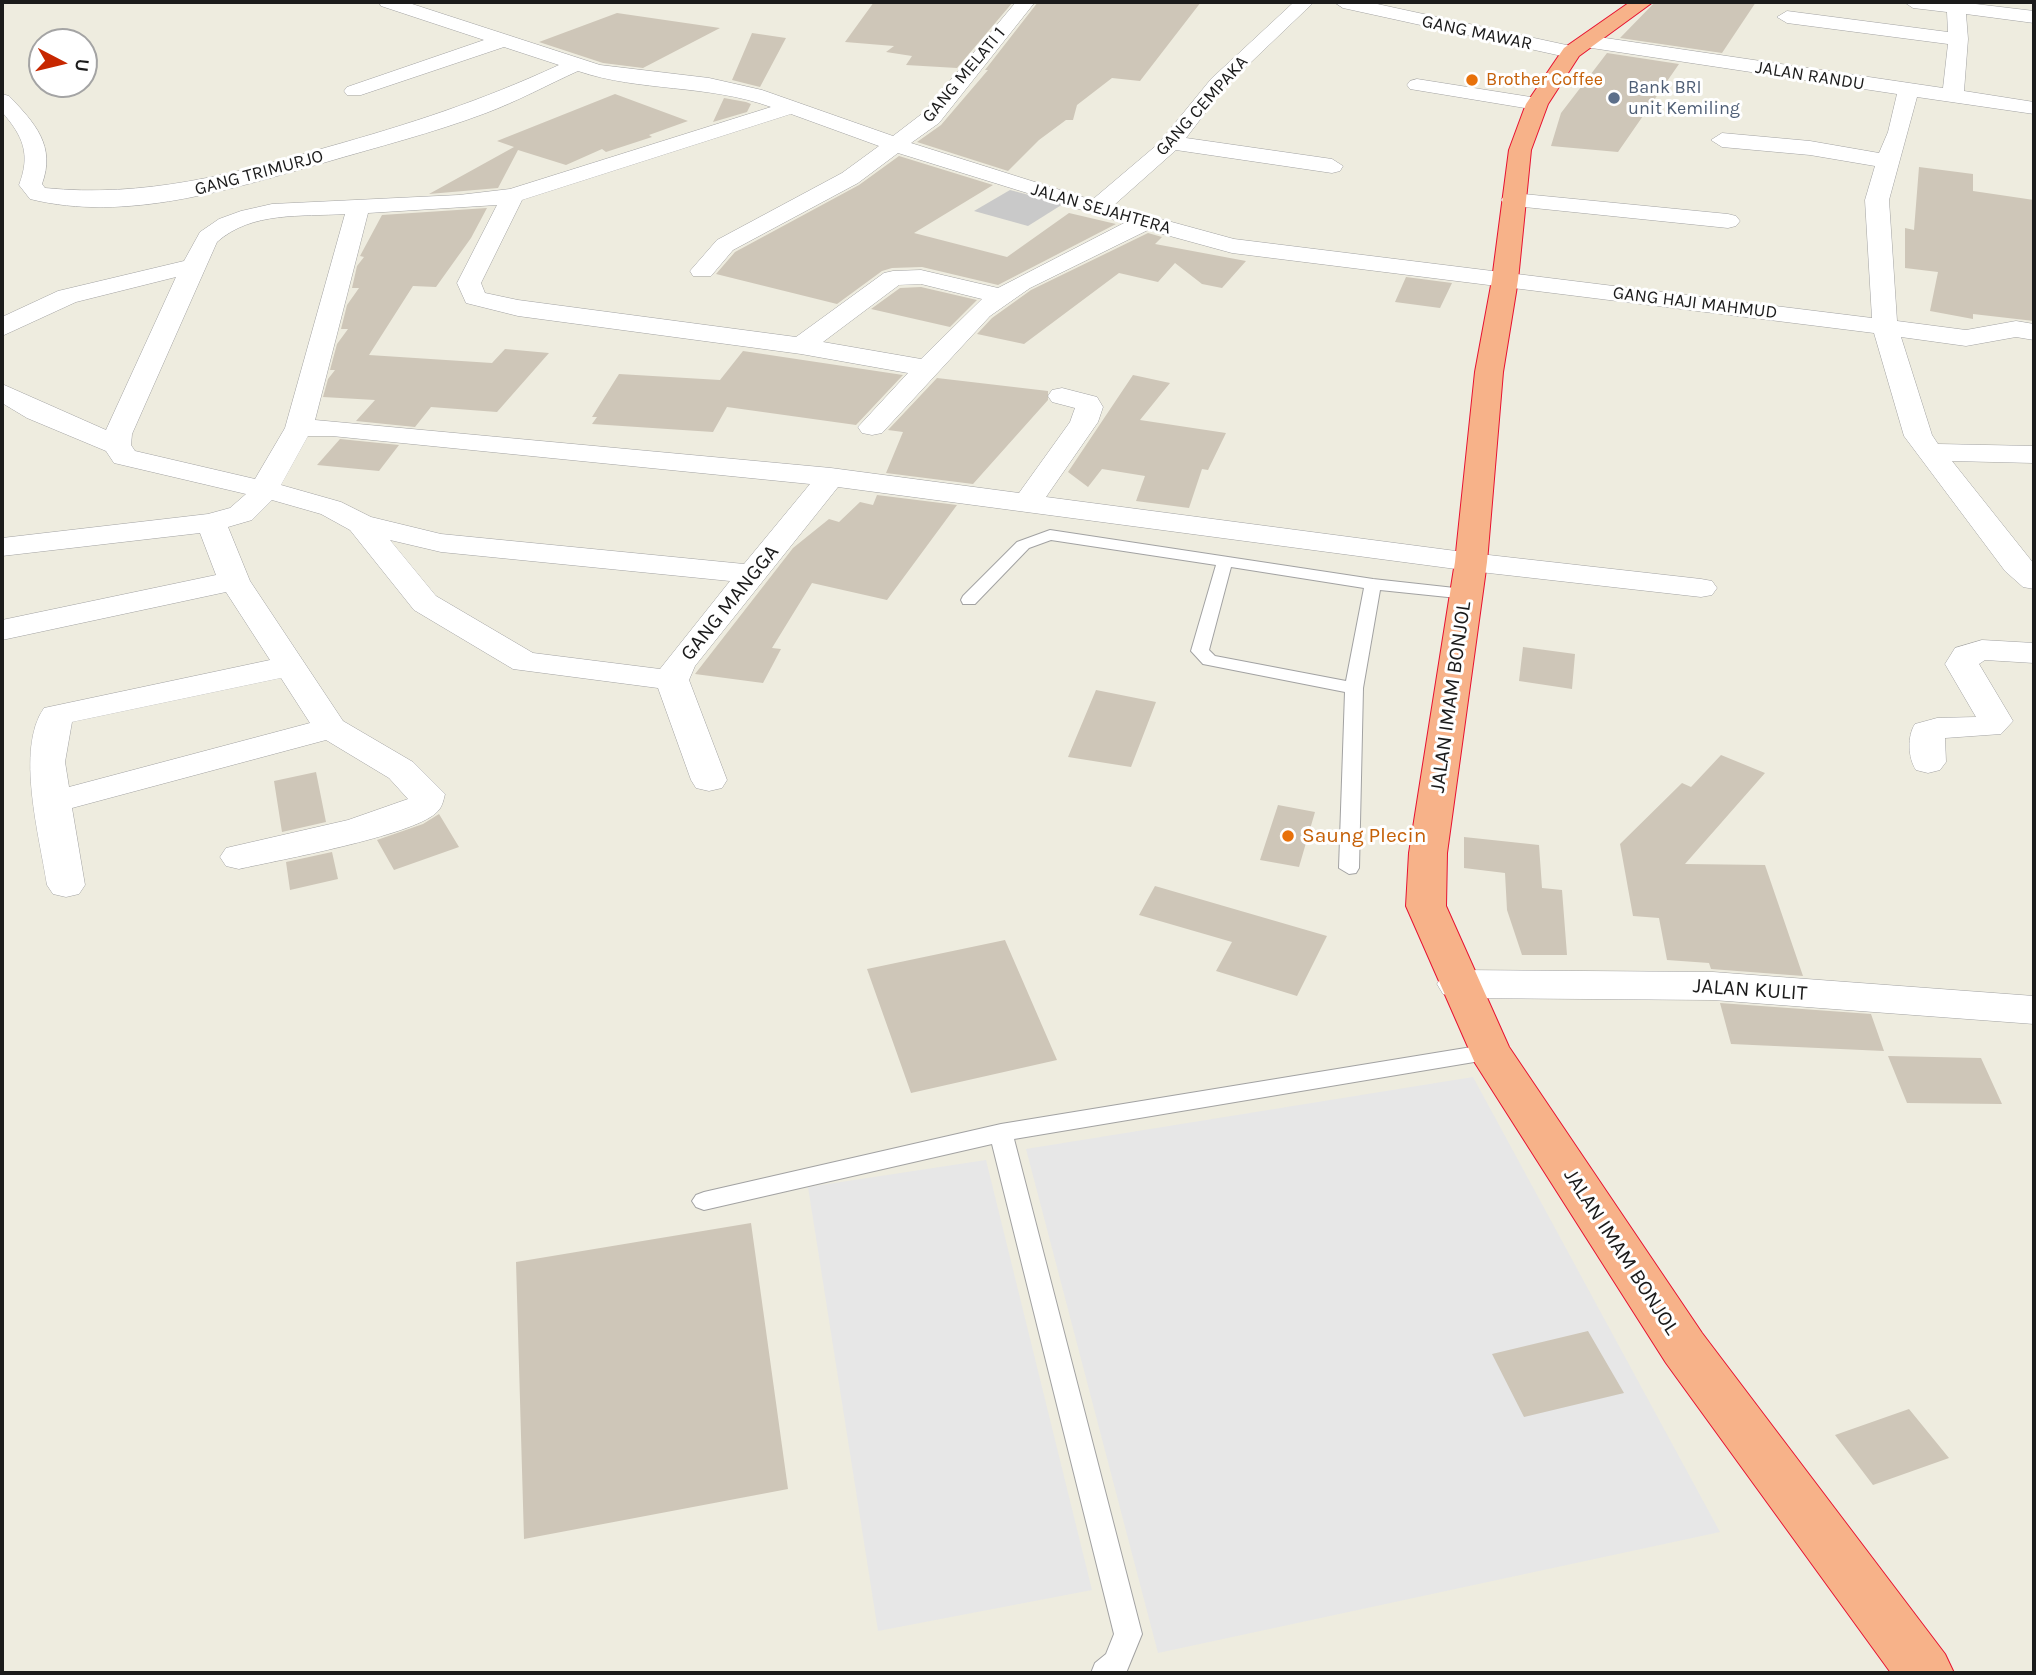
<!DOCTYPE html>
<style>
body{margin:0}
#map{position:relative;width:2036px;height:1675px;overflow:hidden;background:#eeecdf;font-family:Karla,sans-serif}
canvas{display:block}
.frame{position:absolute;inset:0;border:4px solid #1b1b1b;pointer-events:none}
.north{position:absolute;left:28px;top:28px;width:70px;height:70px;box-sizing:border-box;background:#fff;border:2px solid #a4a4a4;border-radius:50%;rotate:97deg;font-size:19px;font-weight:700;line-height:28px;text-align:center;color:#1b1b1b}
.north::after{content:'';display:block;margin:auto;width:24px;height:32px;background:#c72700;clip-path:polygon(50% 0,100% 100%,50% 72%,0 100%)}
</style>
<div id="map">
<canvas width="2036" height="1675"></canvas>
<div class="frame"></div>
<div class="north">U</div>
</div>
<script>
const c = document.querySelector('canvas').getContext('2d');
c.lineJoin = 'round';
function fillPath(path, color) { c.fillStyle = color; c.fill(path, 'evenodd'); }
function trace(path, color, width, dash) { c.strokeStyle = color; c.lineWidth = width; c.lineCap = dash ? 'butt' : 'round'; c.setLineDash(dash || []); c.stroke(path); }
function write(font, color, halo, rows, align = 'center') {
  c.font = font + ' Karla,sans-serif'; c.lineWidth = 6; c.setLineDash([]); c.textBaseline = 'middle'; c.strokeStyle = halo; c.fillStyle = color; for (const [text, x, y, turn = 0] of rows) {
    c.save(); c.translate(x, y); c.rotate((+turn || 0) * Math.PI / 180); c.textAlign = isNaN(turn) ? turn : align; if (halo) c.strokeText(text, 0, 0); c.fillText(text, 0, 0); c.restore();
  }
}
const religious = new Path2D(`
 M1010,190L1063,204L1028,226L974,211Z`);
const parking = new Path2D(`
 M1473,1077L1720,1532L1158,1653L1026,1149Z
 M986,1160L1092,1590L878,1631L808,1187Z`);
const building = new Path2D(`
 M874,2H1013L957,68L906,65L912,56L886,52L894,46L845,42Z
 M1038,2H1201L1140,81L1112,78L1077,105L1073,120H1066L1039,140L1008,171L917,142L941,125L988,70H985Z
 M1655,2H1756L1722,53L1620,38Z
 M617,13L720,28L643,68L603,63L539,42Z
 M752,33L786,38L760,87L732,80Z
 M1607,53L1679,64L1618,152L1551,146L1561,113Z
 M615,94L688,121L649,135L652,137L606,152L602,149L566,165L518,150L498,188L429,194L514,147L497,141Z
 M724,98L746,102L751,104L747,112L713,122Z
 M899,156L993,185L914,233L1007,257L1069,213L1116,224L998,285L922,267L892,268L882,271L837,304L716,274L735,252L859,185Z
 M1919,167L1973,174V191L2034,200V321L1973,314V319L1930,311L1938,272L1905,268V228L1914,230Z
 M487,208L471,238L436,287L413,286L369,355L492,363L505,349L549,353L497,412L431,407L415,427L356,421L375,400L323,397L328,379L335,370H330L337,344L348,329H341L347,305L359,288H352L357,266L364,257L360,256L382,215Z
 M1148,233L1162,237L1155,244L1246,261L1222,288L1202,284L1175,263L1158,282L1119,273L1024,344L977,334L992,318L1031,290Z
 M1406,277L1452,283L1440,308L1395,302Z
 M921,287L977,300L950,327L871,309L900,288Z
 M743,351L903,375L856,425L727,407L713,432L592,424L597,417H592L619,374L720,380Z
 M1133,375L1170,383L1140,420L1226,433L1208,470L1202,469L1189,508L1136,501L1145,476L1102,469L1088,487L1068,472Z
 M937,378L1048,391V400L973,484L886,473L903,432L888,430Z
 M340,439L399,445L379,471L317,465Z
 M877,495L957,505L887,600L812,583L772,648L781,649L763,683L695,674L793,548L829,519L839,522L860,502L873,505Z
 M1523,647L1575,654L1572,689L1519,681Z
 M1096,690L1156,702L1131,767L1068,757Z
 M1721,755L1765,773L1685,864L1765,865L1803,976L1711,969L1709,963L1667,960L1659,918L1633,916L1620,844L1682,783L1691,787Z
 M316,772L326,822L282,832L274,781Z
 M1278,805L1315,812L1299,867L1260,860Z
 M439,814L459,847L394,870L377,840L423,824Z
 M1464,837L1539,845L1542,888L1562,890L1567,955H1522L1507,910L1505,873L1464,868Z
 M332,852L338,879L290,890L286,862Z
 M1155,886L1327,936L1297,996L1216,971L1232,942L1139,915Z
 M1005,940L1057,1060L911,1093L867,969Z
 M1720,1003L1871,1014L1884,1051L1731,1044Z
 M1888,1056L1981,1058L2002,1104L1907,1103Z
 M751,1223L788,1489L524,1539L516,1262Z
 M1588,1331L1624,1393L1524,1417L1492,1354Z
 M1909,1409L1949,1458L1873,1485L1835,1435Z`);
const service = new Path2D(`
 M1050,530L1373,579L1473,590L1475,594L1467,599L1380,590L1363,688L1359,868L1356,873L1349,874L1339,868L1345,692L1203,664L1191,651L1216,565L1051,540L1029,548L975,604H963L961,600L963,596L1017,542ZM1231,567L1364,588L1346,681L1215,656L1209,650Z
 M1490,1044L1498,1046L1501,1052L1498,1058L1014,1139L1142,1634L1126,1673H1091L1095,1663L1106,1654L1114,1634L992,1144L704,1210L696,1207L692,1201L696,1195L704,1192L1001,1124Z`);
const minor = new Path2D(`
 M379,2H406L600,65L709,78L762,90L893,136L923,113L1016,2H1035L939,123L911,143L1092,200L1158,144L1211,79L1294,2H1314L1225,87L1186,138L1332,159L1343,166L1340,171L1332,173L1176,150L1113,206L1234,239L1872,318L1865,200L1875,166L1810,155L1722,147L1711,140L1722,133L1810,141L1879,153L1888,132L1897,94L1585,47L1575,41L1585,35L1943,88L1948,44L1787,23L1777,17L1787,11L1948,32L1947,12L1913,8L1904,2H1959L2034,11V23L1966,14L1968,39L1964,91L2034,102V114L1917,97L1889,200L1897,321L1966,330L2016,321L2034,324V340L2016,337L1966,346L1901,337L1932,435L1938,444L2034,446V463L1952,461L2034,564V589L2023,587L2005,571L1904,436L1874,333L1232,253L1148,230L1030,288L990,316L882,433L872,435L862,433L858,427L908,373L801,354L518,316L466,303L457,283L497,205L368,213L315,420L831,468L1019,493L1070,422L1075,408L1052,402L1048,396L1052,390L1062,388L1097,397L1103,407L1098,422L1046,497L1471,553L1701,579L1712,581L1717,588L1712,595L1701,597L1471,571L838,487L695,666L689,680L727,780L722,788L709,791L696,788L691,780L658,688L513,669L414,610L350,530L321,514L272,500L252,520L228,527L250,581L343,721L413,762L445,794C443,802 442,808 436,813C411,836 279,860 239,869L226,866L220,857L226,848L348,820L408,799L389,778L326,740L72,808L85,885L79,894L66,897L53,894L47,885C40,838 15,749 44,708L270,660L226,592L2,640V620L216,575L200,533L2,556V538L208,514L230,508L246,494L114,463L106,451L27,418L2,403V384L106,430L176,277L76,302L2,336V317L58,291L184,261L200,232L219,219L241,211L272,204L459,195L510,189L771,107C707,84 640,92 578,71C547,85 518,101 486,113C433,133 377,147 323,163C231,189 126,223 30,199L19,185C31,154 23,136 2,112V94L9,96C35,123 56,146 42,184L45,188C144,198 234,174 328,147C410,124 481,101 559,65L504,47L361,95H347L344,91L347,87L484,40L381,6ZM791,114L879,146L842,173L717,240L690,271L693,276H711L733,250L858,183L898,153L1124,223L998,288L921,270L893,271L884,273L796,337L518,300L485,293L481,283L522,200ZM345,214L285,428L255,479L135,451L131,445L132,434L217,242C252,211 301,217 345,214ZM921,284L982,299L921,359L823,342L899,285ZM308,436H332L810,484L744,564L441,534L371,517L341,502L281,485ZM390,540L441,552L730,581L660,669L533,653L436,596ZM281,678L310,723L69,787L65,762L72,722Z
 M1334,2H1368L1571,46L1581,52L1571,58L1343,8Z
 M1417,79L1537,98L1547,104L1537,110L1410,89L1407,85L1410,81Z
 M1513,193L1728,214L1736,216L1740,221L1736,226L1728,228L1505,205L1501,200L1505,195Z
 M1982,640L2034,643V663L1985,660L1979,664L2013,721L2001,734L1945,738L1946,762L1940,770L1928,773L1916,770C1908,758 1907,736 1915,724L1937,718L1976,717L1945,664L1955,648Z
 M1457,970L1713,972L2034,996V1024L1713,1000L1457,998L1443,994L1437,984L1443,974Z`);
const trunk = new Path2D(`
 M1630,2H1653L1579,56L1548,104L1531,150L1518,280L1503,372L1487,562L1447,853L1446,906L1509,1047L1702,1333L1945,1654L1954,1673H1891L1666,1363L1475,1063L1406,906L1409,853L1455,562L1475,372L1492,280L1509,150L1526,104L1564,48Z`);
const markers = [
 [1472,80,7,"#e8710a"],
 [1614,98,7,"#5c6f8a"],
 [1288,836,7,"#e8710a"]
];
const farStreetnames = [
 ["GANG MAWAR",1477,33,12],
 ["GANG MELATI 1",964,75,-50],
 ["JALAN RANDU",1810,76,9],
 ["GANG CEMPAKA",1202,106,-48],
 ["GANG TRIMURJO",259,173,-15],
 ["JALAN SEJAHTERA",1101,209,16],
 ["GANG HAJI MAHMUD",1695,303,7]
];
const farFoodnames = [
 ["Brother Coffee",1486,80]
];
const farServicenames = [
 ["Bank BRI",1628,88],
 ["unit Kemiling",1628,109]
];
const streetNames = [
 ["GANG MANGGA",730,603,-51],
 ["JALAN IMAM BONJOL",1451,697,-82],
 ["JALAN KULIT",1750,990,4],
 ["JALAN IMAM BONJOL",1621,1252,57]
];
const foodNames = [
 ["Saung Plecin",1302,836]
];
fillPath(religious, '#c9c9c9');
fillPath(parking, '#e7e7e7');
fillPath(building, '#cec6b8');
trace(service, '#a2a2a2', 2);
trace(minor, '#a2a2a2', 1);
trace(trunk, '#e71231', 2);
fillPath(service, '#fff');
fillPath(minor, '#fff');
fillPath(trunk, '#f7b289');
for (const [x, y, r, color] of markers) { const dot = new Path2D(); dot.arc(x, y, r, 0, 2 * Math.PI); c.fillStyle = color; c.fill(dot); trace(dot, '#fff', 2.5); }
write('18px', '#1b1b1b', '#fff', farStreetnames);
write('18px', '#c56008', '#fff', farFoodnames, 'left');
write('18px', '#4e5e75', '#fff', farServicenames, 'left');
write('21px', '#1b1b1b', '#fff', streetNames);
write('21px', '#c56008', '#fff', foodNames, 'left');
</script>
